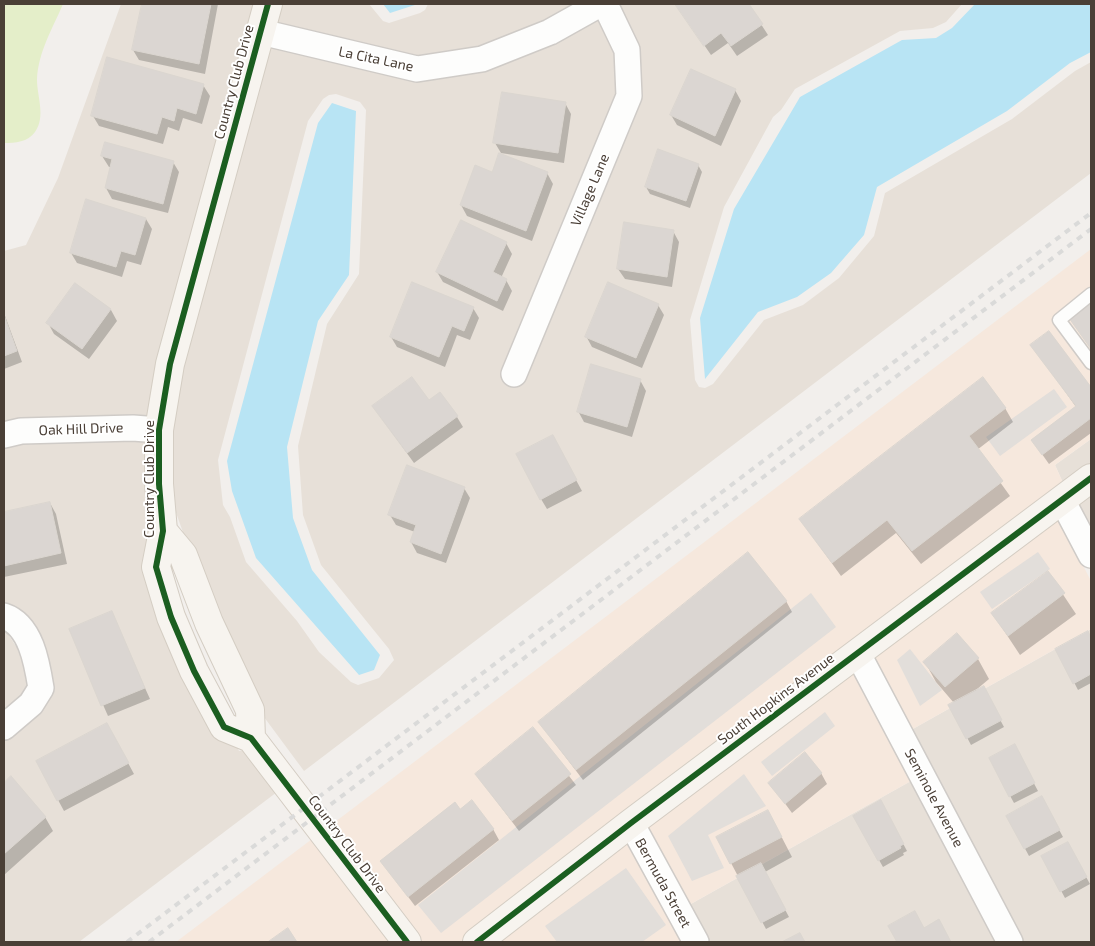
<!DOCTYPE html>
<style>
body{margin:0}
#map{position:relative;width:1095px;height:946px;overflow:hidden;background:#f2efec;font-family:"Exo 2",sans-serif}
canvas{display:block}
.frame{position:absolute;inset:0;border:5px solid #4a3f36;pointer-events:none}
</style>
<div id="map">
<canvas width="1095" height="946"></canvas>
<div class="frame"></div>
</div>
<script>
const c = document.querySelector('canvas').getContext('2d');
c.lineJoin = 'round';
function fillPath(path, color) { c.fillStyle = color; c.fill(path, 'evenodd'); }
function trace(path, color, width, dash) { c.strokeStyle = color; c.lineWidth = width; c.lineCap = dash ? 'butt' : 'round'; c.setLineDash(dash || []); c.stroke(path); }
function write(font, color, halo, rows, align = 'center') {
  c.font = font + ' "Exo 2",sans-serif'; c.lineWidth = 4; c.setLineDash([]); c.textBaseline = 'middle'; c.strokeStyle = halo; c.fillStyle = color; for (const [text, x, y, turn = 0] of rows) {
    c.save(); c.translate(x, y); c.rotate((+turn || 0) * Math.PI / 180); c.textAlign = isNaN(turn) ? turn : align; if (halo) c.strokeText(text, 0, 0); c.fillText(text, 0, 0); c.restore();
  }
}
const residential = new Path2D(`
 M121,4H256L149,418L4,424V251L26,245L58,178Z
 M279,4H369L383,21L389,23L420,13L425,10L428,4H962L946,22L933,28L900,31L795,89L781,110L773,117L724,207L690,320L695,380L699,387L705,388L713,384L764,320L803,305L839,278L874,236L885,193L1012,119L1075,71L1091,62V173L304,771L261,713L185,538L173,504L170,431L182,365ZM336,94L360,102L366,110L359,274L327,324L298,446L303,515L321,565L389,649L394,660L379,678L358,685L351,682L319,652L297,621L246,562L230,517L223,505L218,460L308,121L323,99L329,95Z
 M1091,439V464L1064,485L1055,465Z
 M147,440L151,527L147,530L151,535L239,751L244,750L277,792L79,942H4V741L38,712L53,685L46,650L24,614L4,604V446L21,442Z
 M1091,491V529L1077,502Z
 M4,628L23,657L29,687L22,698L4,713Z
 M1091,629V942H1023L911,730Z
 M911,781L996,942H709L689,905Z`);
const commercial = new Path2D(`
 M1091,249V439L1055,465L1064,485L616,821L460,942H422L331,825Z
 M1058,517L1091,581V629L911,730L873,656Z
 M853,670L911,781L689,905L646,825Z
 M312,839L392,942H176Z
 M626,840L682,942H495Z`);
const green = new Path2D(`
 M4,4H63C53,28 38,52 37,80C37,96 46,117 35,132C28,142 15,143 4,143Z`);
const parking = new Path2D(`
 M1054,389L1067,407L1000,456L986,437Z
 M1038,552L1050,569L992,609L980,592Z
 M811,593L836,627L441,933L418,905Z
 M910,649L942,690L920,706L897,660Z
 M825,712L835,726L772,776L761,762Z
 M744,774L766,806L708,835L724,868L692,881L668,836Z
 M626,868L666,925L642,942H557L545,926Z`);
const water = new Path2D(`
 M383,4H418L390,13Z
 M975,4H1091V52L1070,63L1007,111L877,187L864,235L831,273L797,297L758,312L705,379L700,318L734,209L800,97L902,40L936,38L952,28Z
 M332,103L356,111L349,275L318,321L287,447L293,518L312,570L380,655L374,670L359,675L256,558L232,491L227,461L318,123Z`);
const shadow = new Path2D(`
 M143,4H218L205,74L139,60L133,50Z
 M676,4H748L768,35L737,56L728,43L711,55Z
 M203,85L210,96L202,124L183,118L179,131L168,127L163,144L99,126L93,116Z
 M735,90L741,101L721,146L677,125L671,115Z
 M565,103L571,114L564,163L501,153L495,143Z
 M102,156L173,162L179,172L168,213L112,199L106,188L111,167H109Z
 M698,165L702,172L690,208L650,194L646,187Z
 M547,173L553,184L532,241L467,216L461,205L493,174Z
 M146,219L152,229L141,265L127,261L122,277L77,263L71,253Z
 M673,231L679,242L672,287L625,279L618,269Z
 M506,243L512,254L501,278L506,280L512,291L503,311L443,282L437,272Z
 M76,285L111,310L117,321L89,359L54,334L48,323Z
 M658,305L664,315L642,368L592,347L586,336Z
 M473,308L479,318L470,340L457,335L445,367L397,347L391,337Z
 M4,313L22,362L4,369Z
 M1048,332L1091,389V433L1049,464L1032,440L1076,407L1032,345Z
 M640,380L646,391L632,437L584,422L578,411Z
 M428,402L457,417L463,427L414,463L380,416Z
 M1005,408L1013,422L977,450L1010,496L921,564L896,533L841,576L800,519Z
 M558,447L582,491L547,509L541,499Z
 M464,488L470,498L446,563L417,553L411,542L415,532L396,525L390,515Z
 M50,503L56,514L67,564L4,577V513Z
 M1048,572L1076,614L1020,655L993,614Z
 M786,601L792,612L583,780L539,722Z
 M111,613L150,699L108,716L70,630Z
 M1087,633L1091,640V683L1078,690L1057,649Z
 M957,634L978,659L989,679L976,690L983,688L1004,727L971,745L950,705L954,703L936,682L925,662Z
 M533,729L576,785L519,831L476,774Z
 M113,735L134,774L64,811L37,761Z
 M1014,746L1038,791L1014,803L990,759Z
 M821,773L827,784L792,813L770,783Z
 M11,778L45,817L53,831L4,875V785Z
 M1042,798L1063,837L1029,856L1008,817Z
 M881,802L907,851L903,853L904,855L883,867L854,816Z
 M460,811L493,829L499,840L415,906L382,862Z
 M779,832L792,857L765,872L789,917L766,929L731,863Z
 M1068,844L1090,884L1065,898L1043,857Z
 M939,921L950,942H898L890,926L924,929Z`);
const building = new Path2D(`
 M142,4H211L199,64L132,50Z
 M675,4H749L763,24L731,46L721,33L704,46Z
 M107,57L204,84L196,114L177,108L174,121L162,117L157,134L91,116Z
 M691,69L736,89L715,136L670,115Z
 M502,92L566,102L558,153L493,143Z
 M105,142L174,161L163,204L105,188L112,159L101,156Z
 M658,149L699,164L686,201L645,187Z
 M499,153L548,172L526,231L460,205L475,165L492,172Z
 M86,199L146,218L135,255L121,251L116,267L70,253Z
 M461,220L507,242L493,272L507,279L497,301L436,272Z
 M624,222L674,230L667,277L617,269Z
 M412,282L474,307L464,331L452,326L439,357L390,337Z
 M608,282L659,304L636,358L585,337Z
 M75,283L111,309L82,349L46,323Z
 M1091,302V349L1069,318Z
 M4,315L17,351L4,356Z
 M1049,331L1091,387V418L1042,455L1031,440L1076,406L1030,345Z
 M591,364L641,379L627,427L577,412Z
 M412,377L429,400L440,392L458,416L407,453L372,406Z
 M983,377L1006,408L969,436L1003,481L912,551L887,520L832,563L799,519Z
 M553,435L577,480L540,500L516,454Z
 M407,465L465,487L441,554L410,542L416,525L388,515Z
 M50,502L61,553L4,566V512Z
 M748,552L787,601L576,770L538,722Z
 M1048,571L1065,593L1008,636L991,613Z
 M112,611L145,688L101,706L69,629Z
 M1088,631L1091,638V674L1073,684L1055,649Z
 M957,633L979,658L945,687L923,662Z
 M984,686L1002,720L966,739L948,705Z
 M107,723L129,763L57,801L36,761Z
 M533,727L571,774L512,821L475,774Z
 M1015,744L1035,783L1009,797L989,758Z
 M805,752L822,773L785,804L768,783Z
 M11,776L46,817L4,854V783Z
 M1042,796L1060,830L1024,849L1006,816Z
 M472,800L494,829L408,897L380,861L455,802L460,809Z
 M881,800L904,844L900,846L901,848L878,861L853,816Z
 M768,810L782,837L730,864L716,837Z
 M1068,842L1087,877L1060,892L1041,856Z
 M761,863L786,910L761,923L736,876Z
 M915,911L924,928L939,919L951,942H897L888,926Z
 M288,928L297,942H268Z
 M800,933L805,942H782Z`);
const lane = new Path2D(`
 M1091,294L1059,320L1091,363`);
const street = new Path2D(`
 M261,32L417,69L482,59L550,32L600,4
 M514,374L629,96L627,50L605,4
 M4,435L21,431L133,428L159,430
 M1062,500L1091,555
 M4,616C31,625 37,663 41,688L31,704L4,727
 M858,654L1010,942
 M631,823L696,942`);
const secondary = new Path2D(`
 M268,4L170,364L159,430V484L163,531L156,567L171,617L194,671L224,727L251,738L407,942
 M163,531L183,555L209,623L250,710L251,738
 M477,942L631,823L1091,478`);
const rail = new Path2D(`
 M127,942L1091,213
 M149,942L1091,229`);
const cycleway = new Path2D(`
 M268,4L170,364L159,430V484L163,531L156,567L171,617L194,671L224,727L251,738L407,942
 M477,942L631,823L1091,478`);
const streetNames = [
 ["La Cita Lane",376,59,12],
 ["Country Club Drive",234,82,-75],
 ["Village Lane",590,190,-67],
 ["Oak Hill Drive",81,429,-2],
 ["Country Club Drive",149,479,-90],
 ["South Hopkins Avenue",776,699,-37],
 ["Seminole Avenue",934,798,62],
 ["Country Club Drive",347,844,53],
 ["Bermuda Street",663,883,61]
];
fillPath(residential, '#e7e0d8');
fillPath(commercial, '#f6e8dd');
fillPath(green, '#e4eec9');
fillPath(parking, '#e2deda');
fillPath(water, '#b8e4f4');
fillPath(shadow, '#0003');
fillPath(building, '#dbd6d2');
trace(building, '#dbd6d0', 1);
trace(lane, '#cfcbc7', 15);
trace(street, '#cfcbc7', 28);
trace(secondary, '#d4cdc3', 30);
trace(lane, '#fdfdfc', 12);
trace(street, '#fdfdfc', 25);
trace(secondary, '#f7f4ef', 28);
trace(rail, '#dadad9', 4, [6, 6]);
trace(cycleway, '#1b5e20', 6);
write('14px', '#4a3f36', '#fff', streetNames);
</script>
